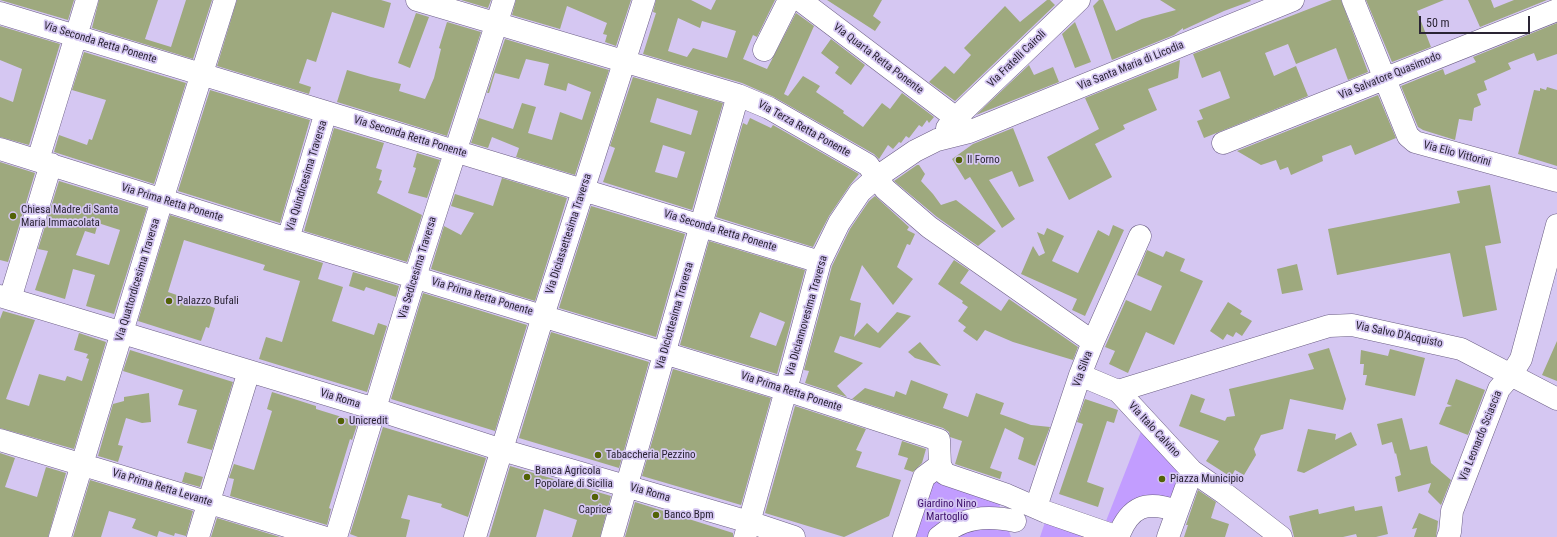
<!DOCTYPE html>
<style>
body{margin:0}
#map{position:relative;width:1557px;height:537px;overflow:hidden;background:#d5c7f2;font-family:"Roboto Condensed",sans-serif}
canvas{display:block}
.scale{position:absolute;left:1419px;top:16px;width:111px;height:18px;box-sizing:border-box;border:2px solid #2a2434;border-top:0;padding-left:5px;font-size:12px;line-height:14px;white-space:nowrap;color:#2a2434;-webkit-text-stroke:3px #d5c7f2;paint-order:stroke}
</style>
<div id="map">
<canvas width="1557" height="537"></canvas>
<div class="scale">50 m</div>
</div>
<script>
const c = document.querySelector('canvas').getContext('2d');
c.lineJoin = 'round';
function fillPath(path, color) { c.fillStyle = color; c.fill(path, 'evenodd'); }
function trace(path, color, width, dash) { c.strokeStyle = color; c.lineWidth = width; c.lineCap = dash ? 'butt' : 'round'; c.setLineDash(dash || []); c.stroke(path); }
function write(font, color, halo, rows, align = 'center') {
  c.font = font + ' "Roboto Condensed",sans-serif'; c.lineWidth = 3.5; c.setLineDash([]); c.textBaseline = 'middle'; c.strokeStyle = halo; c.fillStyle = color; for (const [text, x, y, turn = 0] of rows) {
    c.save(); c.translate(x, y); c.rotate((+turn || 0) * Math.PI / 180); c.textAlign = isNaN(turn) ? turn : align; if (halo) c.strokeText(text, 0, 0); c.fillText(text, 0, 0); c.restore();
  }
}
const green = new Path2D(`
 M1142,429L1181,473L1170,498L1116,523L1106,521Z
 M938,479L997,498L1011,537H911L927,486Z
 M1045,522L1088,537H1040Z`);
const building = new Path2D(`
 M0,0H74L68,20Z
 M99,0H158L145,39L171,47L186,0H212L193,59L92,28Z
 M237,0H381L391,3L384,28L332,12L316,62L307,59L299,83L311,87L309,94L217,66Z
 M461,0H491L488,8Z
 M516,0H631L616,46L605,42L607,35L603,34L607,23L567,6L560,29L512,15Z
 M656,0H691L711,10L716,0H775L757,37L753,35L743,59L767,69L796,13L814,26L784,94L788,96L803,76L820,86L816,92L844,111L843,113L863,127L882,103L890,109L902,93L934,117L929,123L927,120L922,127L919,125L909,138L906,136L901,143L899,142L893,149L888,145L879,159L874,154L774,97L742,83L643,54L656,13L653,12ZM678,18L700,28L702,21L736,31L727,58L693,48L687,57L668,51Z
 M827,0H882L873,16L881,22L875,31Z
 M1047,0H1050L1055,5L955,101L929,82L945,66L954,74L971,55L964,48L1005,6L1020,22Z
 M1099,0H1103L1116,31L1142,19L1176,10L1160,0H1250L1251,1L1224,11L1183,30V28L1174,35L1112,60L1093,6Z
 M1332,0H1341L1368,72L1348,80L1336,48L1296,64L1288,44L1265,53L1274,76L1296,66L1308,96L1204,138L1197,121L1203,119L1199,110L1230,98L1220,71L1202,78L1193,54Z
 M1366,0H1444L1417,11L1431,47L1392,62Z
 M1468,0H1491L1494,8L1514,0H1547L1480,27Z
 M416,13L429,17L410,68L398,63Z
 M447,22L481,32L447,136L337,102L347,70L371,77L401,84L399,91L425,99L434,78L441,49L439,48Z
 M1075,22L1091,62L1075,68L1062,34Z
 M1557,23V54L1537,61L1534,53L1508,63L1511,69L1484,81L1487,90L1477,94L1481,105L1474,108L1472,121L1459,119L1455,140L1423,130L1418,127L1401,86L1443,69L1445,75L1476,62L1473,57Z
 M0,26L60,44L29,145L0,137V97L13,102L22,69L0,60Z
 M505,39L609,70L575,175L516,157L519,148L492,137L488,148L471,143L479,118L513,129L522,103L536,107L528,133L552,140L560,112L582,120L591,92L568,83L566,91L544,85L549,64L526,59L519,79L495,73L489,93H487Z
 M831,39L865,65L851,85L835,73L839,67L821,53Z
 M84,52L186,83L154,184L54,152L59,135L87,145L89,139L92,140L106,100L72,90Z
 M1180,60L1178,78L1148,89L1157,110L1123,125L1125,129L1095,144L1112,177L1069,200L1047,157L1099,129L1085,98Z
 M1029,65L1034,75L1053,67L1059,82L976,115Z
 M633,77L723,103L692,210L603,182L615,148L610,146ZM657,98L698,111L691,135L650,122ZM663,145L685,152L677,178L655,172Z
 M1547,87L1557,90V166L1518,154L1534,90L1540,91V88L1546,90Z
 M210,90L310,120L280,223L178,191Z
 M1378,95L1396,138L1355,155L1351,145L1322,156L1323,161L1291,175L1288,167L1280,170L1276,160L1261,165L1237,151Z
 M750,118L771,128L773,125L859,174L850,185L829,216L813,247L716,217L743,123L747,125Z
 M334,128L384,143L376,168L382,170L379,180L382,181L377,193L422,215L407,262L304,231Z
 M1013,128L1034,181L1019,187L1012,171L989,180L1015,219L1002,228L970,177L965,180L952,159L973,144Z
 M417,153L440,160L427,198L408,193L416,168L413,167Z
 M0,162L35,173L8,262L0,260Z
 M917,165H919L925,174L921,181L933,194L941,205L956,200L996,231L978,246L937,217L894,181Z
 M502,178L567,198L535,301L431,269L444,226L461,235L474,213L451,206L455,194L493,206Z
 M59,181L147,208L114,314L86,306L95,275L73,269L65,299L35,290L48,251L38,249ZM98,223L120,230L109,265L76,255L85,231L95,234Z
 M1490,185L1501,243L1485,246L1497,310L1463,317L1450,253L1337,275L1328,229L1460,203L1457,191Z
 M875,196L909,227L907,230L915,234L910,245L907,244L897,267L913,279L893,305L862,265L850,300L861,303L854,337L867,323L878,333L897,312L911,316L880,348L840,336L834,352L863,363L837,386L847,397L805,383L809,371L804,370L832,266L850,229L869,201Z
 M591,206L685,234L656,337L559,308Z
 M170,215L323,263L318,279L343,287L332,321L374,335L378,323L387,326L367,392L259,359L266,337L282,342L300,281L263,270L265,265L184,240L168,292L215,308L209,328L206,327L201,341L138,321Z
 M1113,225L1124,230L1085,316L1072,310L1077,299L1021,274L1033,246L1039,256L1045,253L1037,232L1044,235L1047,228L1064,236L1052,261L1078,273L1098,230L1109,236Z
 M709,241L805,270L777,374L680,345ZM760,312L785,322L776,346L750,337Z
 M1147,250L1163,257L1166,251L1185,259L1180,271L1203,281L1174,345L1146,332L1128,373L1109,364L1115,351L1105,347L1126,300L1151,311L1162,286L1137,275Z
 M954,260L969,270L960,283L1001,311L1009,299L1078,347L1073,360L1013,342L985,330L977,341L963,331L966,327L958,321L968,307L962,303L963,301L938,284Z
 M1297,264L1303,290L1282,294L1277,269Z
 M353,272L399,286L396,297L366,287L364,291L349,286Z
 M423,293L527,325L495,431L391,399Z
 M1228,302L1242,311L1240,314L1252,321L1242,336L1236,332L1233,337L1227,334L1223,340L1210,331Z
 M3,311L35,320L6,399L29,406L39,374L65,381L67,376L82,381L89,359L86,358L88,354L74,350L79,333L106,342L74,449L0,428V319Z
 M551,332L649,362L619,468L519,438Z
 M1557,341V381L1542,375Z
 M920,342L941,366L915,358L908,352Z
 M1329,348L1346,399L1343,410L1290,399L1283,429L1261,435L1254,449L1256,455L1244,475L1235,470L1231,477L1206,461L1219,441L1179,426L1191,394L1205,399L1200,412L1225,421L1227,417L1235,416L1229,389L1314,369L1308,354Z
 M1390,349L1425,358L1415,396L1365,385L1367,375H1363L1364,364H1360L1361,350L1388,356Z
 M130,350L233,382L212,450L187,443L197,410L178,405L183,390L123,371Z
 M673,369L771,398L741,505L642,476Z
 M1456,379L1485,390L1468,435L1439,424L1446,407L1452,406L1447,404Z
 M911,380L948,394L943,408L968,417L976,393L1004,403L1000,414L1031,425L1050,427L1035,466L1018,459L1024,438L1005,428L990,468L1002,472L1000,479L955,464L962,441L950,437L949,432L943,428L852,399L865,388L894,397L896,391L906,395Z
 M272,392L316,406V409L358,422L352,440L350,439L329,508L331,509L327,525L230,496L234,479L229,478L234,464L254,470L272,411L267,409Z
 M149,393L151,422L142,423L126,418L118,445L123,446L118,462L98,456L113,404L124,401V397Z
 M1085,399L1118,410L1114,423L1107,421L1087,482L1104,488L1098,507L1059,494L1083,424L1077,422Z
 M795,406L866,429L856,450L862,452L856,467L901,480L889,516L844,537L765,513Z
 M1402,418L1410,450L1427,446L1431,463L1451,480L1441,505L1428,492L1431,483L1398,492L1395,477L1401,475L1396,453L1395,454L1392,442L1382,445L1377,424Z
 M383,427L486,458L468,517L441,507L442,504L408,495L401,518L410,520L406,537H358L350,534Z
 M1308,429L1336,434L1335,440L1351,432L1357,445L1304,473L1297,471Z
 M902,441L926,449L922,463L913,472L904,469L908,458L898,455Z
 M0,453L15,458L5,487L37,497L46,467L66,473L48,537H0Z
 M510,466L611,496L600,537H572L577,520L544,509L536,537H489Z
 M185,472L203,477L200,487L182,482Z
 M90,480L193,511L186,536L175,533L174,536L159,531L157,537L132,528L136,519L109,511L101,537H73Z
 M1198,490L1216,502L1211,518L1229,524L1225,537H1184L1188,525H1186Z
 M635,502L733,533V537H625Z
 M1354,506L1355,511L1382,506L1388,534L1376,537H1357L1356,534L1343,537H1294L1289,516L1318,509L1319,514Z
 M1419,513L1438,521L1436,537H1414L1417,528L1412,529Z
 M217,518L280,537H211Z`);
const minor = new Path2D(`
 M417,0L738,95L769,108L868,165L885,189L929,227L1093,342
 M800,0L956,118L969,132
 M1353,0L1408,136L1415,142L1557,181
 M0,13L820,262
 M764,50L789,0
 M947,128L963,111L1079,0
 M1223,143L1557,10
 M0,149L288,239L786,390L939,440L940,465L945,474L1007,495L1046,512L1118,537
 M38,160L87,0
 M288,239L326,112
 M0,296L375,409L502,450L749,522L794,537
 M10,299L51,164
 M1080,375L1118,391L1192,471L1224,493L1281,537
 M1118,391L1329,326L1352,325L1461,349L1557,399
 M0,440L323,537
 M1036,507L1080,375L1093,342L1140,236
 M60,537L162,200L225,0
 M198,537L249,371
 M336,537L415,277L504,0
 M475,537L543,316L644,0
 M612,537L738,95
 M745,537L786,390L820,262L839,223L860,192L877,177L915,151L937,140L969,132L1293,0
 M904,537L924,477L940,465
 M939,537C962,517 986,515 1015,521
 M1118,537C1130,506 1146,500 1177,511
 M1168,537L1192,471
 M1448,537L1450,532L1452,511L1499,389L1511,375L1521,359L1557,225`);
const markers = [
 [959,160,4,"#526206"],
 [13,216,4,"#526206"],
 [169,301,4,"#526206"],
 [341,421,4,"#526206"],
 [598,455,4,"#526206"],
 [527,477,4,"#526206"],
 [1162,479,4,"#526206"],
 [595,497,4,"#526206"],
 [656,515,4,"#526206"]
];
const streetNames = [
 ["Via Seconda Retta Ponente",100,43,17],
 ["Via Quarta Retta Ponente",878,59,37],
 ["Via Fratelli Cairoli",1017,59,-44],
 ["Via Santa Maria di Licodia",1131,66,-22],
 ["Via Salvatore Quasimodo",1390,76,-22],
 ["Via Terza Retta Ponente",804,129,29],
 ["Via Seconda Retta Ponente",410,137,17],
 ["Via Elio Vittorini",1457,154,15],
 ["Via Quindicesima Traversa",307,176,-73],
 ["Via Prima Retta Ponente",172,203,17],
 ["Via Seconda Retta Ponente",720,231,17],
 ["Via Diciassettesima Traversa",569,234,-72],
 ["Via Sedicesima Traversa",418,268,-73],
 ["Via Quattordicesima Traversa",138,280,-73],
 ["Via Prima Retta Ponente",482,297,17],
 ["Via Diciottesima Traversa",675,316,-74],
 ["Via Diciannovesima Traversa",807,316,-74],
 ["Via Salvo D'Acquisto",1399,335,12],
 ["Via Silva",1083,369,-70],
 ["Via Prima Retta Ponente",791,392,18],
 ["Via Roma",340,399,17],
 ["Via Italo Calvino",1154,430,47],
 ["Via Leonardo Sciascia",1481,436,-68],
 ["Via Prima Retta Levante",162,488,17],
 ["Via Roma",650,493,16]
];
const poiNames = [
 ["Il Forno",967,160],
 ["Chiesa Madre di Santa",21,210],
 ["Maria Immacolata",21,223],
 ["Palazzo Bufali",177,301],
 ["Unicredit",349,421],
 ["Tabaccheria Pezzino",606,455],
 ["Banca Agricola",535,471],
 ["Popolare di Sicilia",535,484],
 ["Piazza Municipio",1170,479],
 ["Caprice",595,510,"center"],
 ["Banco Bpm",664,515]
];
const parkNames = [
 ["Giardino Nino",947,504],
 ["Martoglio",947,517]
];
fillPath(green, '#c29dff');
fillPath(building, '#9ea97e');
trace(minor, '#6c5f85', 23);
trace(minor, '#fff', 22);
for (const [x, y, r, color] of markers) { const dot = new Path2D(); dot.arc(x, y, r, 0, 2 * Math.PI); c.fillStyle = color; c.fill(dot); trace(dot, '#d5c7f2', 1.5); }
write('11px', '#2a2434', '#d5c7f2', streetNames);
write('11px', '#2a2434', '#d5c7f2', poiNames, 'left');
write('11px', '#3d0f6b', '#d5c7f2', parkNames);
</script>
